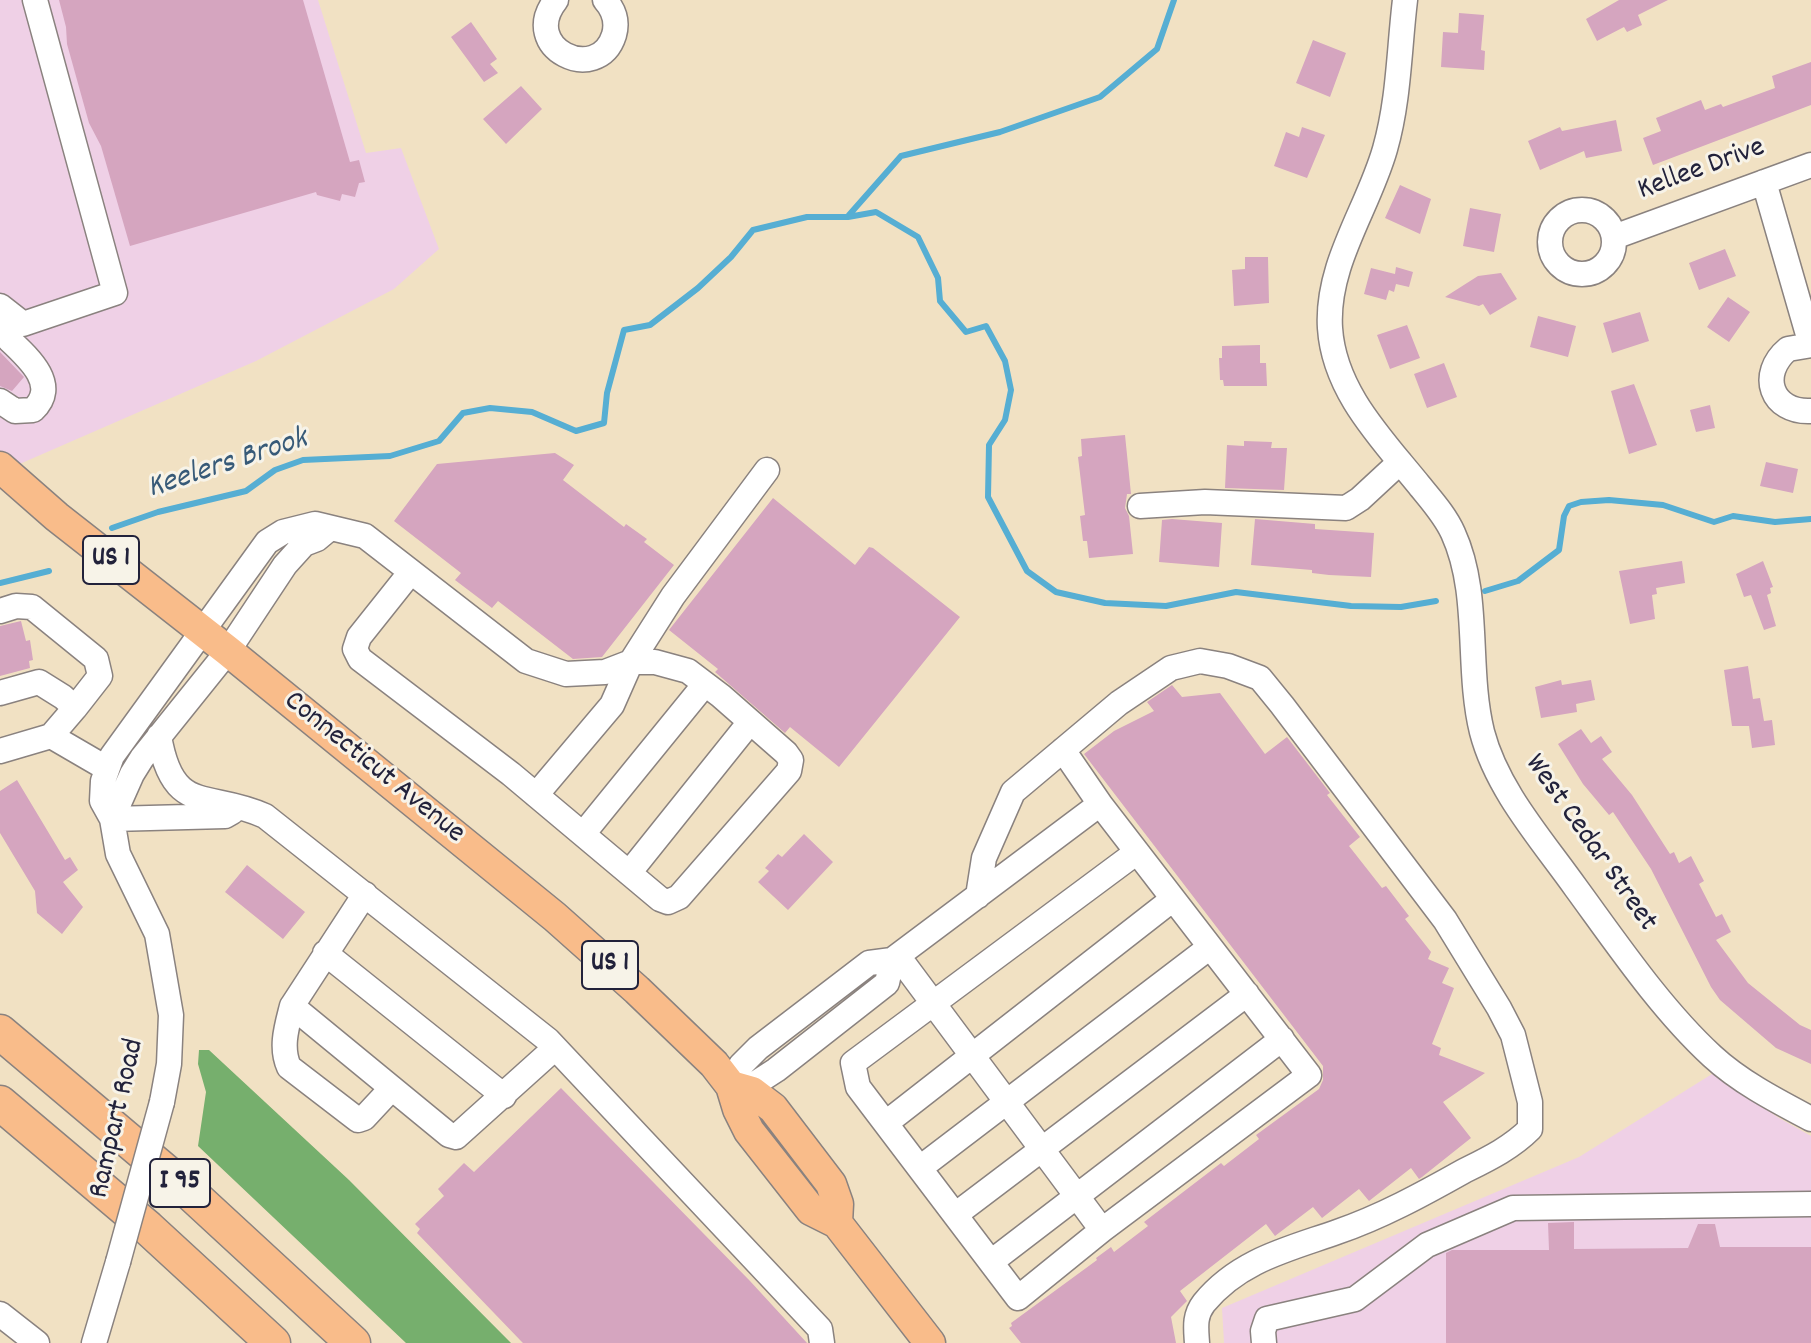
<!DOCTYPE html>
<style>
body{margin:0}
canvas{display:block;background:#f1e1c3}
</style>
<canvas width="1811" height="1343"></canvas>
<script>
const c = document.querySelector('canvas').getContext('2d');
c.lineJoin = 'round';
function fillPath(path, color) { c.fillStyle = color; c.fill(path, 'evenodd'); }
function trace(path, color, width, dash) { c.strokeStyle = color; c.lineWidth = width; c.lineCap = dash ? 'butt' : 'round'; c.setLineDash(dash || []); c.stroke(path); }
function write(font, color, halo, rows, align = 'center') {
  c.font = font + ' Dekko,sans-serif'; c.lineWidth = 6; c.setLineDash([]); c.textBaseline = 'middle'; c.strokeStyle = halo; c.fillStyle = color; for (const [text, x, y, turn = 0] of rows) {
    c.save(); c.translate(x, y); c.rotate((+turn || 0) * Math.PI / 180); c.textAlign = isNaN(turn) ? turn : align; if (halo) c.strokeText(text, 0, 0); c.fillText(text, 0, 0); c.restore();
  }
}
const built = new Path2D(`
 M0,0H318L366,153L401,148L439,249L394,289L256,361L15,466L0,453Z
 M1712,1074L1779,1118L1811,1136V1343H1224L1222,1308L1579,1157Z`);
const forest = new Path2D(`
 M199,1050H209L349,1180L511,1343H406L198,1146L206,1092L198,1064Z`);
const stream = new Path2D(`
 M849,215L901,156L1000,132L1100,97L1157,49L1174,0
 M112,528L158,512L246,491L275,470L303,460L390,456L439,441L463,413L490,408L532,412L576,431L604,423L607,393L624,330L650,325L698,288L731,257L753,230L807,217H848L876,212L918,237L938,278L940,301L966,332L986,326L1005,361L1011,390L1005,420L989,445L988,497L1027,571L1056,592L1105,603L1166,606L1236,592L1351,606L1401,607L1436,601
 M0,583L49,571
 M1485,591L1518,581L1559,550L1564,516L1569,506L1581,502L1609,500L1663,505L1714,522L1733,516L1775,522L1811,519`);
const building = new Path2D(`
 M59,0H303L350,162L359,160L365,182L359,183L355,197L342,194L340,201L317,195L316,192L130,246L101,146L89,123L67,44L66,27Z
 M1619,0H1668L1638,15L1642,25L1627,32L1624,27L1597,41L1586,19Z
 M1459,13L1484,15L1481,50L1485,51L1484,70L1441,67L1443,32L1458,33Z
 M471,22L497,59L490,64L498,73L484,82L451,37Z
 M1313,40L1346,53L1330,97L1296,83Z
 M1811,62V105L1653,165L1643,138L1661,131L1656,118L1701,100L1705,110L1721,104L1723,107L1775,88L1772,76Z
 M521,86L542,109L506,144L483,119Z
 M1616,120L1622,151L1586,158L1584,151L1540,170L1528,141L1560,127L1562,131Z
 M1302,127L1325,135L1307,178L1274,166L1286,132L1299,137Z
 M1400,185L1431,199L1420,234L1385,218Z
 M1470,208L1501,214L1494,252L1463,246Z
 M1725,249L1736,276L1699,290L1689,263Z
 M1245,257H1268L1269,303L1234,306L1232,270L1245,269Z
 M1396,267L1413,272L1409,287L1396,284L1394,292L1389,290L1386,300L1364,294L1371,268L1395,274Z
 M1501,273L1517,299L1490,315L1483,304L1479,306L1445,297L1478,276Z
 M1728,297L1750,312L1729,342L1707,327Z
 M1640,312L1649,341L1612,353L1603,323Z
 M1538,316L1576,326L1568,357L1530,347Z
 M1407,325L1420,358L1390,369L1377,335Z
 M1260,345V363H1266L1267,386H1224L1223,380H1220L1219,358H1222V346Z
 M0,352L24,377L12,391L0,386Z
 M1444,363L1457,397L1427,408L1414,374Z
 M1634,384L1657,445L1629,454L1611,391Z
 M1710,405L1715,428L1696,432L1690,410Z
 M1125,435L1131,494H1127L1125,508L1129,516L1133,554L1089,558L1087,541H1083L1080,516L1085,515L1078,457L1082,456L1081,439Z
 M1244,441L1272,442L1271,448H1287L1284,490L1225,488L1227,445L1244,446Z
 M555,453L574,465L563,480L624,527L626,524L647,539L644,542L674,565L602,657L573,659L498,601L492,608L455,580L461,573L394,521L437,464Z
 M1766,462L1798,469L1793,493L1760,486Z
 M773,498L855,565L869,547L873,548L960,617L839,767L790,727L785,733L715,672L718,669L669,630Z
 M1172,519L1222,523L1219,567L1159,562L1162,520Z
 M1255,519L1315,524V529L1374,533L1371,577L1329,575L1312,573V570L1251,565Z
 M1682,561L1685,583L1656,588L1657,594L1652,595L1655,619L1630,624L1619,571Z
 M1763,561L1773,587L1770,588L1771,593L1767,595L1776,626L1764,630L1751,595L1744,597L1736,574Z
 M21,621L26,641L30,640L33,660L29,661L30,668L0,676V626Z
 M1748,666L1753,699L1760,698L1764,721L1772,720L1775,745L1752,748L1749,726H1732L1724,670Z
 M1561,680L1562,685L1591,680L1595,700L1576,704L1577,712L1541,718L1535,687Z
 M1172,685L1182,697L1220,693L1265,754L1287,737L1330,793L1327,795L1360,837L1349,846L1382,888L1386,886L1409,916L1405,919L1431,952L1428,959L1449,968L1442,983L1454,988L1432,1044L1441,1048L1439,1055L1485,1073L1443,1102L1471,1138L1422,1177L1419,1179L1411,1168L1369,1201L1359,1189L1322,1218L1313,1207L1275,1236L1266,1224L1180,1291L1187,1301L1171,1317L1176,1343H1021L1009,1328L1012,1326L1011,1323L1097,1260L1096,1258L1111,1247L1114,1252L1148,1226L1144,1222L1221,1163L1224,1166L1259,1139L1256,1135L1319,1089L1323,1080V1066L1084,754L1114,731L1154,711L1147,702Z
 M1581,729L1591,743L1601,736L1612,752L1602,759L1632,795L1670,854L1674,852L1679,863L1691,856L1704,881L1699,884L1716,917L1722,914L1731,932L1716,940L1748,983L1800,1025L1811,1030V1064L1776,1048L1720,1000L1711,987L1651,869L1613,812L1609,815L1583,784L1558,744Z
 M17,780L65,860L70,857L78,870L63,882L83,907L62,934L37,913L35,891L0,833V791Z
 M804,834L833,862L788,910L758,882L769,871L765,868L778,854L782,857Z
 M247,865L305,912L283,939L225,892Z
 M561,1088L750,1281L807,1343H523L520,1340L417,1233L420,1229L415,1224L444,1196L438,1189L464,1163L474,1172Z
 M1574,1222V1249L1688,1248L1698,1224H1715L1720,1247H1811V1343H1446V1253L1452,1250H1549L1548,1223Z`);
const minor = new Path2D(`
 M556,0C518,48 598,86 614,35C618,21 614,10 605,0
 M1405,0C1399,50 1399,100 1385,149C1368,209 1326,264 1330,328C1334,391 1381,438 1419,485C1431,500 1445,515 1453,533C1481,594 1466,667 1482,732C1497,790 1542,840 1576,888C1617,944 1661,1009 1712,1056C1740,1082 1777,1101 1811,1119
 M1764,182L1811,345
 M1550 242a32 32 0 1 1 64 0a32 32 0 1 1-64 0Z
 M1614,237L1811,165
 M0,306L23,324L115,293L35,0
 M0,331C20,351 63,382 33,410L15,411L0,401
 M1811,345L1788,349C1758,374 1771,413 1811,411
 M1140,506L1205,502L1346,508L1360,499L1400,462
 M410,573L359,637L355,649L360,659L511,774L660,899L668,902L679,897L789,771L791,760L786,753L721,696L688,671L655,662H631L612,705L536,795
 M0,611L16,606L32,607L96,659L100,676L75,708
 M0,693L39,682L63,697L75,708L51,736
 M159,736C173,817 208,790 265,816L548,1040L820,1329L822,1343
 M1063,750L1100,804
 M0,751L51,736L106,768
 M112,819L132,774L142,758L228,651L285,565L304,544L317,539L329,529
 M112,819L225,816L232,812
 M583,834L705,684
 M629,873L750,722
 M365,894L292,1006L449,1135L456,1137L555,1048
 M978,896L984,858L1013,792L1119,703L1171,668L1200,661L1228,666L1260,678L1282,705L1445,920L1499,1008L1513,1035L1530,1102V1129C1511,1148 1488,1159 1464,1171C1423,1194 1381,1217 1337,1232C1289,1249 1239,1260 1204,1303C1194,1316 1196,1328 1197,1343
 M325,953L504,1096
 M292,1006C287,1026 280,1047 289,1067L358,1120L364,1118L391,1089
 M731,1086L741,1065L758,1048L869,963L892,960L1100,804L1309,1075L1102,1230L898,956
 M731,1086L756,1083L776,1070L887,983L892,960
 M162,1102L169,1064L171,1015L157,934L118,854L112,819L102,801L103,781L112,756L267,542L283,532L315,524L365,536L526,661L566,674L605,672L631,662L673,596L767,470
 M886,1123L1173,899
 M920,1168L1210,947
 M955,1215L1247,994
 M1102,1230L1018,1298L858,1087L853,1063L1137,852
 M991,1262L1282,1039
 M0,1314L37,1343
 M94,1343L118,1262
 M1264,1343L1263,1331L1267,1319L1355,1299L1427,1245L1513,1208L1811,1204`);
const major = new Path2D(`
 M0,467L57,517L228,651L555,917L637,990L714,1064L731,1086L738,1109L749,1131L811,1210L837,1223L930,1343
 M731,1086L752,1092L773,1108L831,1184L838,1204L837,1223`);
const highway = new Path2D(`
 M0,1032L186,1189L353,1343
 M0,1103L148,1228L273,1343`);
const minorBridge = new Path2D(`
 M118,1262L162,1102`);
const shields = [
 [111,560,56],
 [610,965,56],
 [180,1183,60]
];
const shieldNames = [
 ["US 1",111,560],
 ["US 1",610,965],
 ["I 95",180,1183]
];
const streetNames = [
 ["Kellee Drive",1702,171,-20],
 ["Connecticut Avenue",373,769,39],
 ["West Cedar Street",1589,844,55],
 ["Rampart Road",119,1119,-77]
];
const waterNames = [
 ["Keelers Brook",228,466,-18]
];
fillPath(built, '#efd0e6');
fillPath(forest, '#76af6d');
trace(stream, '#56aed3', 6);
fillPath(building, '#d5a5bf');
trace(minor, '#8a827f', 27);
trace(major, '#8a827f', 33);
trace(highway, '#8a827f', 37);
trace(minor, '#fff', 24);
trace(major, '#f9bc8a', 30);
trace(highway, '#f9bc8a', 34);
trace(minorBridge, '#8a827f', 27, []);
trace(minorBridge, '#fff', 24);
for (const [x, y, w] of shields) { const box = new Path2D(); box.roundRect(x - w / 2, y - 24, w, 48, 6); c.fillStyle = '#f7f3e8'; c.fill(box); trace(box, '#22223b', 2); }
write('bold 28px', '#22223b', null, shieldNames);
write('30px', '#22223b', '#f7f3e8', streetNames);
write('italic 32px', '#375a78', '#f7f3e8', waterNames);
</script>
